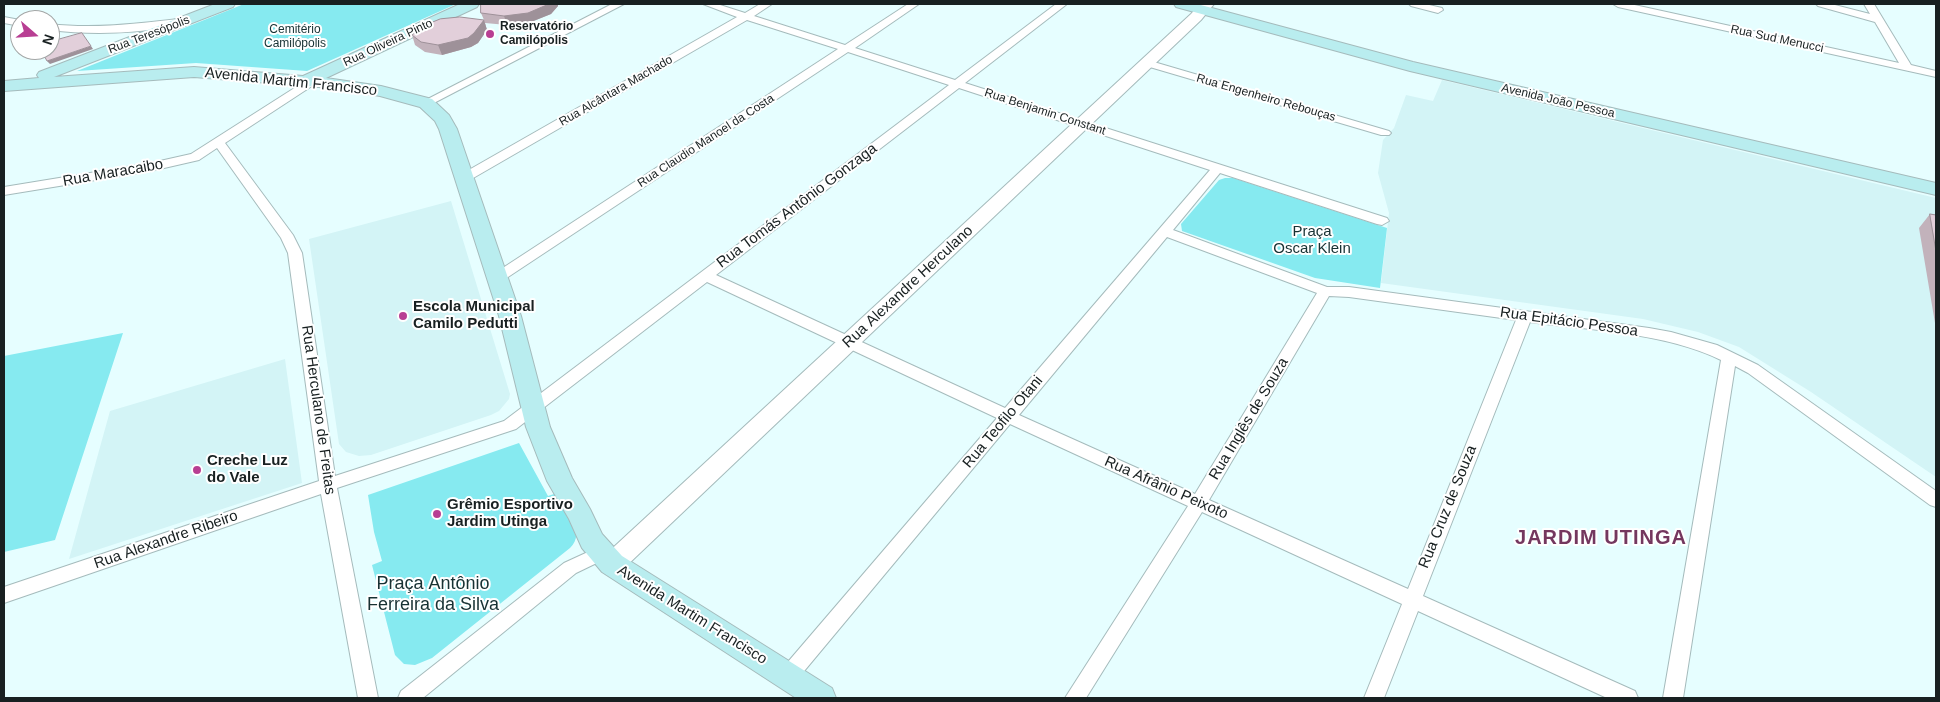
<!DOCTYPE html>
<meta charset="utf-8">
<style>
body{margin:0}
#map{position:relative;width:1940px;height:702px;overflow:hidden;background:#e6feff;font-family:Helvetica,sans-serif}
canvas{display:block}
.frame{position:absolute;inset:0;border:5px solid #182021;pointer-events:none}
.north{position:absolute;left:10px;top:10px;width:50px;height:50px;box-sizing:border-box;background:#fff;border:1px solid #a3a6a6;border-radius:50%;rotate:109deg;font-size:14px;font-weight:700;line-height:20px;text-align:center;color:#182021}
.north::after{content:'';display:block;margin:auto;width:18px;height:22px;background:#b83f93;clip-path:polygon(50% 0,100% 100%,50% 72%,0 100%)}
</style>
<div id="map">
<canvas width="1940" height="702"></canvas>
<div class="frame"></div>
<div class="north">N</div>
</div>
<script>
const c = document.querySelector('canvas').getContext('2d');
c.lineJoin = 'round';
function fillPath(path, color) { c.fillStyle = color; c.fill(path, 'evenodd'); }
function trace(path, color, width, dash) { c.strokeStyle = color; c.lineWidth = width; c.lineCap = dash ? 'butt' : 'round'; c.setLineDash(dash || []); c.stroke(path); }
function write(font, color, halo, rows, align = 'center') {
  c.font = font + ' Helvetica,sans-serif'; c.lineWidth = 4; c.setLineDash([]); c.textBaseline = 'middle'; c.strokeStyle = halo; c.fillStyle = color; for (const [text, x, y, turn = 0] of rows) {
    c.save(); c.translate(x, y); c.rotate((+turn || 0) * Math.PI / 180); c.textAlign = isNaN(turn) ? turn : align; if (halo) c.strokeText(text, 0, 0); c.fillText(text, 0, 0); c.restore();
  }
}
const built = new Path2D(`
 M1442,80L1936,198V477L1811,392L1739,347L1698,332L1643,319L1381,283L1389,213L1378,173L1383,140L1394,128L1406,95L1433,101Z
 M451,201L510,394L509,399L499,411L491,415L371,455L359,456L346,452L339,444L309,239Z
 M285,359L302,483L69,559L110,411Z`);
const green = new Path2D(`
 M244,4H456L307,71L196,63L77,71Z
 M1225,178H1233L1387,228L1380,288L1315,278L1182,231L1181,224L1219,180Z
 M123,333L55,540L4,552V356Z
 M519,443L548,496L557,493C566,509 587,532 570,548L432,658L415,665L404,664L395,655L372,565L382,561L374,532L368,495Z`);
const minor = new Path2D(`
 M612,4H624L430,105L426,106L420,103Z
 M703,4H717L745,13L760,4H772L754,16L845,45L908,4H919L855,48L955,80L1056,4H1067L965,83L1387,218L1389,221L1382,225L1377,224L1220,173L1173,230L1327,287H1349L1649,328L1671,332L1717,345L1758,365L1936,491V507L1930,505L1748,373L1735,366L1683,698H1663L1721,360C1666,333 1590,330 1530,322L1423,596L1635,691L1638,698H1607L1418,611L1384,698H1364L1402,604L1202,512L1086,698H1065L1188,506L1010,424L795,682L788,685L781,682L778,676L781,670L997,418L707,282L516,429L337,488L378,698H358L321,494L4,603V587L319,481L288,253L281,238L217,148L199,160L151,171L4,195V187L151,163L191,154L307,80H315L317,82L315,84L225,143L293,235L302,253L335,476L504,421L949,85L848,52L502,281H492L490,278L492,275L838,49L747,20L468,181H460L458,178L460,175L737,17ZM959,88L1210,170L1005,408L716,275ZM1167,237L1317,293L1195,494L1019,415ZM1329,296L1349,297L1516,320L1408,589L1209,500Z
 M1409,4H1425L1442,8L1443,10L1438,13L1411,6Z
 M1613,4H1630L1899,63L1875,22L1818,6L1816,4H1831L1870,14L1864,4H1874L1911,65L1936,71V77L1618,7Z
 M4,17L20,20V26L4,23Z
 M178,19L182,20V24C142,34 90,35 50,30V24C92,29 136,24 178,19Z
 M1147,60L1389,131L1391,133L1389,135H1381L1143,65L1142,63Z
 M601,546L607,548L610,553L607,558L576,573L423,698H398L401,691L564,563Z`);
const tertiary = new Path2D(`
 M1200,4H1214L1201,20L621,571L612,574L603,571L600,564L603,557L1191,14Z`);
const secondary = new Path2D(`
 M215,4H235L233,7L54,77L194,67L303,76L460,4H479L477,7L326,78L381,86L432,99L449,115L457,129L521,316L550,427L572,478L590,509L602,534L622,556L832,688L836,698H796L602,572L582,548L569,519L547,481L526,427L499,316L439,129L435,121L420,107L380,96L331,88L194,77L4,91V81L39,78L37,75L39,72Z
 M1174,4H1197L1413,62L1936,183V195L1410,71L1176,7Z`);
const wall = new Path2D(`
 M558,6L551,14L531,22L507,25L485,23L487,30L478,43L471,47L442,55L425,52L415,45L412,35L484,20L481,13Z
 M1930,214L1936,215V329L1919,228Z`);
const shadedWall = new Path2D(`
 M549,4H558V6L551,14L531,22L507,25L504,16Z
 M484,20L487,30L478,43L471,47L442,55L438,45Z
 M91,46L93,49L50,64L47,61Z`);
const building = new Path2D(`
 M481,4H549L528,13L504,16L481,13Z
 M460,17L484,20L474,33L468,38L438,45L421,42L412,35L423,26L440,19Z
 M82,33L91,46L47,61L41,50H50V42Z
 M1930,214L1936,215V251Z`);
const markers = [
 [490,34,5,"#b83f93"],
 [403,316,5,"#b83f93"],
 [197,470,5,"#b83f93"],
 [437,514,5,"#b83f93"]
];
const farPoinames = [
 ["Reservatório",500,27],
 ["Camilópolis",500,41]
];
const farParknames = [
 ["Cemitério",295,30],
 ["Camilópolis",295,44]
];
const farStreetnames = [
 ["Rua Teresópolis",149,35,-21],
 ["Rua Sud Menucci",1777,39,12],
 ["Rua Oliveira Pinto",388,43,-25],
 ["Rua Alcântara Machado",616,91,-30],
 ["Rua Engenheiro Rebouças",1266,98,16],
 ["Avenida João Pessoa",1558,101,13],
 ["Rua Benjamin Constant",1045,112,18],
 ["Rua Claudio Manoel da Costa",706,141,-33]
];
const streetNames = [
 ["Avenida Martim Francisco",291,82,6],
 ["Rua Maracaibo",113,173,-10],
 ["Rua Tomás Antônio Gonzaga",797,206,-37],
 ["Rua Alexandre Herculano",908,287,-43],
 ["Rua Epitácio Pessoa",1569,322,8],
 ["Rua Herculano de Freitas",318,410,82],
 ["Rua Inglês de Souza",1249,419,-59],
 ["Rua Teofilo Otani",1003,422,-50],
 ["Rua Afrânio Peixoto",1166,488,24],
 ["Rua Cruz de Souza",1448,507,-68],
 ["Rua Alexandre Ribeiro",166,540,-19],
 ["Avenida Martim Francisco",692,615,32]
];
const parkNames = [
 ["Praça",1312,232],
 ["Oscar Klein",1312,249]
];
const poiNames = [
 ["Escola Municipal",413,307],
 ["Camilo Pedutti",413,324],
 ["Creche Luz",207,461],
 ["do Vale",207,478],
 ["Grêmio Esportivo",447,505],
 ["Jardim Utinga",447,522]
];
const nearParknames = [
 ["Praça Antônio",433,584],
 ["Ferreira da Silva",433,605]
];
const districtNames = [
 ["JARDIM UTINGA",1601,538]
];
fillPath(built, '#d3f4f6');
fillPath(green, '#86eaf0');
trace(minor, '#a5bbbc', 2);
trace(tertiary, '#a5bbbc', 2);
trace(secondary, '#a5bbbc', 2);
fillPath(minor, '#fff');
fillPath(tertiary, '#fff');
fillPath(secondary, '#b9edef');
fillPath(wall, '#c2b2bb');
fillPath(shadedWall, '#9e9199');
fillPath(building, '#e2cfda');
trace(building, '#9e9199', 1);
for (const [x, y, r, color] of markers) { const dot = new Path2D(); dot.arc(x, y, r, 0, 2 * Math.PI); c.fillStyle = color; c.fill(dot); trace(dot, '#fff', 2); }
write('bold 12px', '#182021', '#fff', farPoinames, 'left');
write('12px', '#173133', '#fff', farParknames);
write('12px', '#182021', '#fff', farStreetnames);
write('15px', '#182021', '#fff', streetNames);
write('15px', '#173133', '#fff', parkNames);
write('bold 15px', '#182021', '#fff', poiNames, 'left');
write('18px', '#173133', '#fff', nearParknames);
c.letterSpacing = '1px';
write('bold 20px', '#74375f', '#fff', districtNames);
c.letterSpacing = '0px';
</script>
